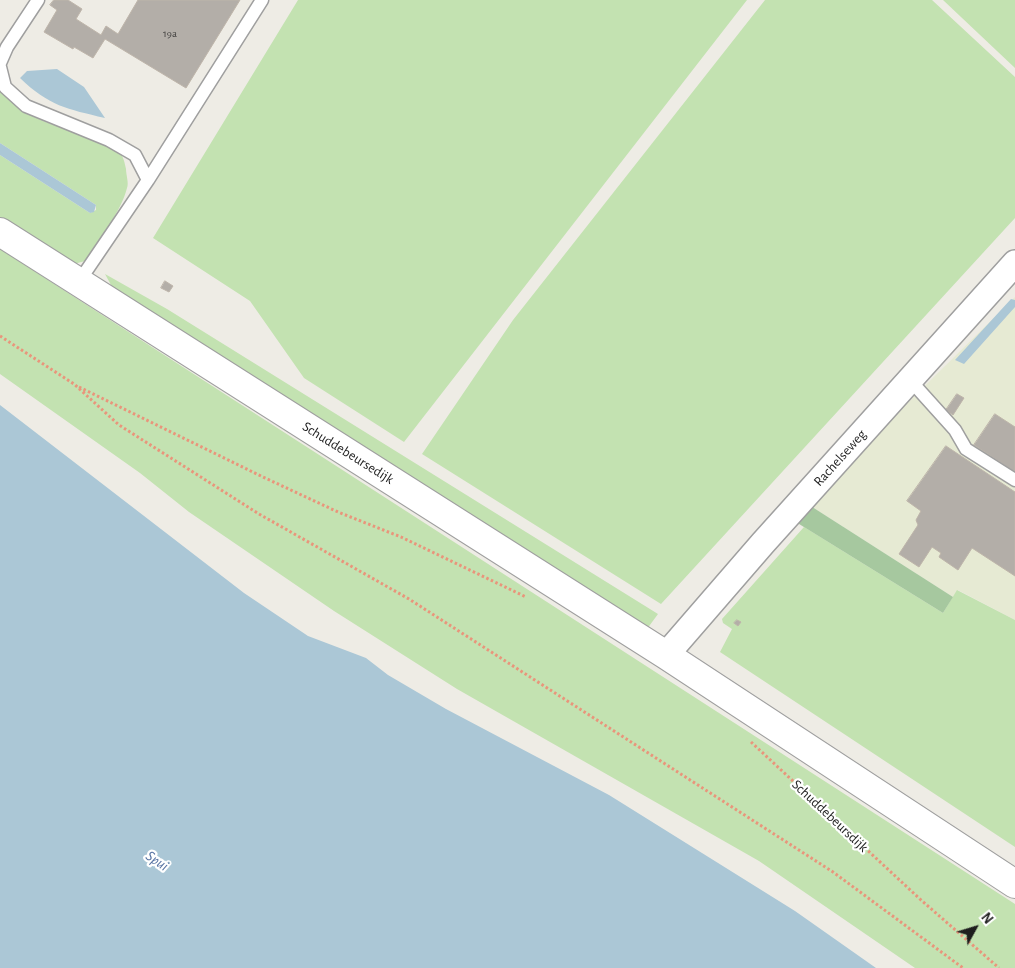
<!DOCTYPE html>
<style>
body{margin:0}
#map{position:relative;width:1015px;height:968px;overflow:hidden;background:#eeece5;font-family:"Alegreya Sans",sans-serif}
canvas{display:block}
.north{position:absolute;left:950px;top:903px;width:50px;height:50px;-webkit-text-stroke:4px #fff;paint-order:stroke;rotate:51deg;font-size:14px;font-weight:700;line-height:20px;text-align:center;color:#1e1e1e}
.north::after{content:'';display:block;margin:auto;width:18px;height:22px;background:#1e1e1e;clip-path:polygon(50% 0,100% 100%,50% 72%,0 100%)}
</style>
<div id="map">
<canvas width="1015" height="968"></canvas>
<div class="north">N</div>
</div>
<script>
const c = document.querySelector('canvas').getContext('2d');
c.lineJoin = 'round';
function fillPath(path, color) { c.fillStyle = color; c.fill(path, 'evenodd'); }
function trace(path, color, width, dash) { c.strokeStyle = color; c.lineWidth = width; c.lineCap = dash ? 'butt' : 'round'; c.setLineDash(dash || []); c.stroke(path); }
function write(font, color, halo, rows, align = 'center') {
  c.font = font + ' "Alegreya Sans",sans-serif'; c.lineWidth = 4.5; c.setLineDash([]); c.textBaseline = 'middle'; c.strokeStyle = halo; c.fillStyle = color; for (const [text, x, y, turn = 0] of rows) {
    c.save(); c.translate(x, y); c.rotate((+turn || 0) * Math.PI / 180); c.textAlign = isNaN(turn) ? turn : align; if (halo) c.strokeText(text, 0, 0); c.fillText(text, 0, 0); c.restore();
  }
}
const farmland = new Path2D(`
 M1015,297V620L958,590L953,597L806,503Z`);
const grass = new Path2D(`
 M298,0H747L404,442L304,378L250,301L153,238Z
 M765,0H932L1015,77V218L661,604L422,454L513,320Z
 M943,0H1015V68Z
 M0,90C13,105 32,117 51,124C80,133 121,131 126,169C126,175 129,183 127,188C121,212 99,240 85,261L67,266L0,222V155L90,213L96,210V205L0,143Z
 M0,249L1015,904V968H915L759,861L457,689L334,611L189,512L140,473L0,374Z
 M105,274L167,309L658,614L647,629L117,296Z
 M804,527L943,613L957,590L1015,620V847L720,652L732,629L723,623L722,619Z`);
const forest = new Path2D(`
 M806,503L953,597L943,613L791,519Z`);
const water = new Path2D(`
 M57,69L84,87L105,118C67,109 49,106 20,78L27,71Z
 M0,143L96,205L94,212L90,213L0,155Z
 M1011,299L1015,300V307L964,364L955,360Z
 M0,405L244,593L308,636L366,658L388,675L446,709L609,795L795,911L876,968H0Z`);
const building = new Path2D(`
 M54,0H68L82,9L76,19L101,35L106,26L118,34L138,0H240L186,88L105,39L93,58L74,47L73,49L44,32L57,10L50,5Z
 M165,281L173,286L169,292L161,288Z
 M957,394L964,398L953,415L946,410Z
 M995,414L1015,427V472L974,445Z
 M946,446L1015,492V576L972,548L958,570L939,557L941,553L932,547L919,567L899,554L918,525L916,520L921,511L907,501Z
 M737,620L741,622L738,626L734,623Z`);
const path = new Path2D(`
 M0,336L74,384L119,425L259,514L409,599L833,872L963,968
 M79,387L263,477L338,512L401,537L526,597
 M751,742L921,900L999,968`);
const service = new Path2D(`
 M0,63L7,47L38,0
 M0,67L5,87L26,106L109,140L135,155L148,180
 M78,283L148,180L262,0
 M910,380L955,430L966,449L1015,480`);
const minor = new Path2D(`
 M666,655L763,543L1015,263`);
const tertiary = new Path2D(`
 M0,232L666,655L1015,884`);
const numberNames = [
 ["19a",170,34]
];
const streetNames = [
 ["Schuddebeursedijk",348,453,32],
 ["Rachelseweg",840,458,-48],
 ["Schuddebeursdijk",830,816,43]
];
const waterNames = [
 ["Spui",157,861,34]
];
fillPath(farmland, '#e6ead3');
fillPath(grass, '#c3e2b1');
fillPath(forest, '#a6c89f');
fillPath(water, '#abc7d6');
fillPath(building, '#b3aea8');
trace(building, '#beb5aa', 1);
trace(service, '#9f9f9f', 15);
trace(minor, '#9f9f9f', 28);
trace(tertiary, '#9f9f9f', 30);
trace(path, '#e9957b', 3, [2.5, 2.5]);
trace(service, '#fff', 12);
trace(minor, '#fff', 25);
trace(tertiary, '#fff', 28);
write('11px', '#434240', null, numberNames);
write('14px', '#1e1e1e', '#fff', streetNames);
write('italic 15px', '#5672a2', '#fff', waterNames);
</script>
